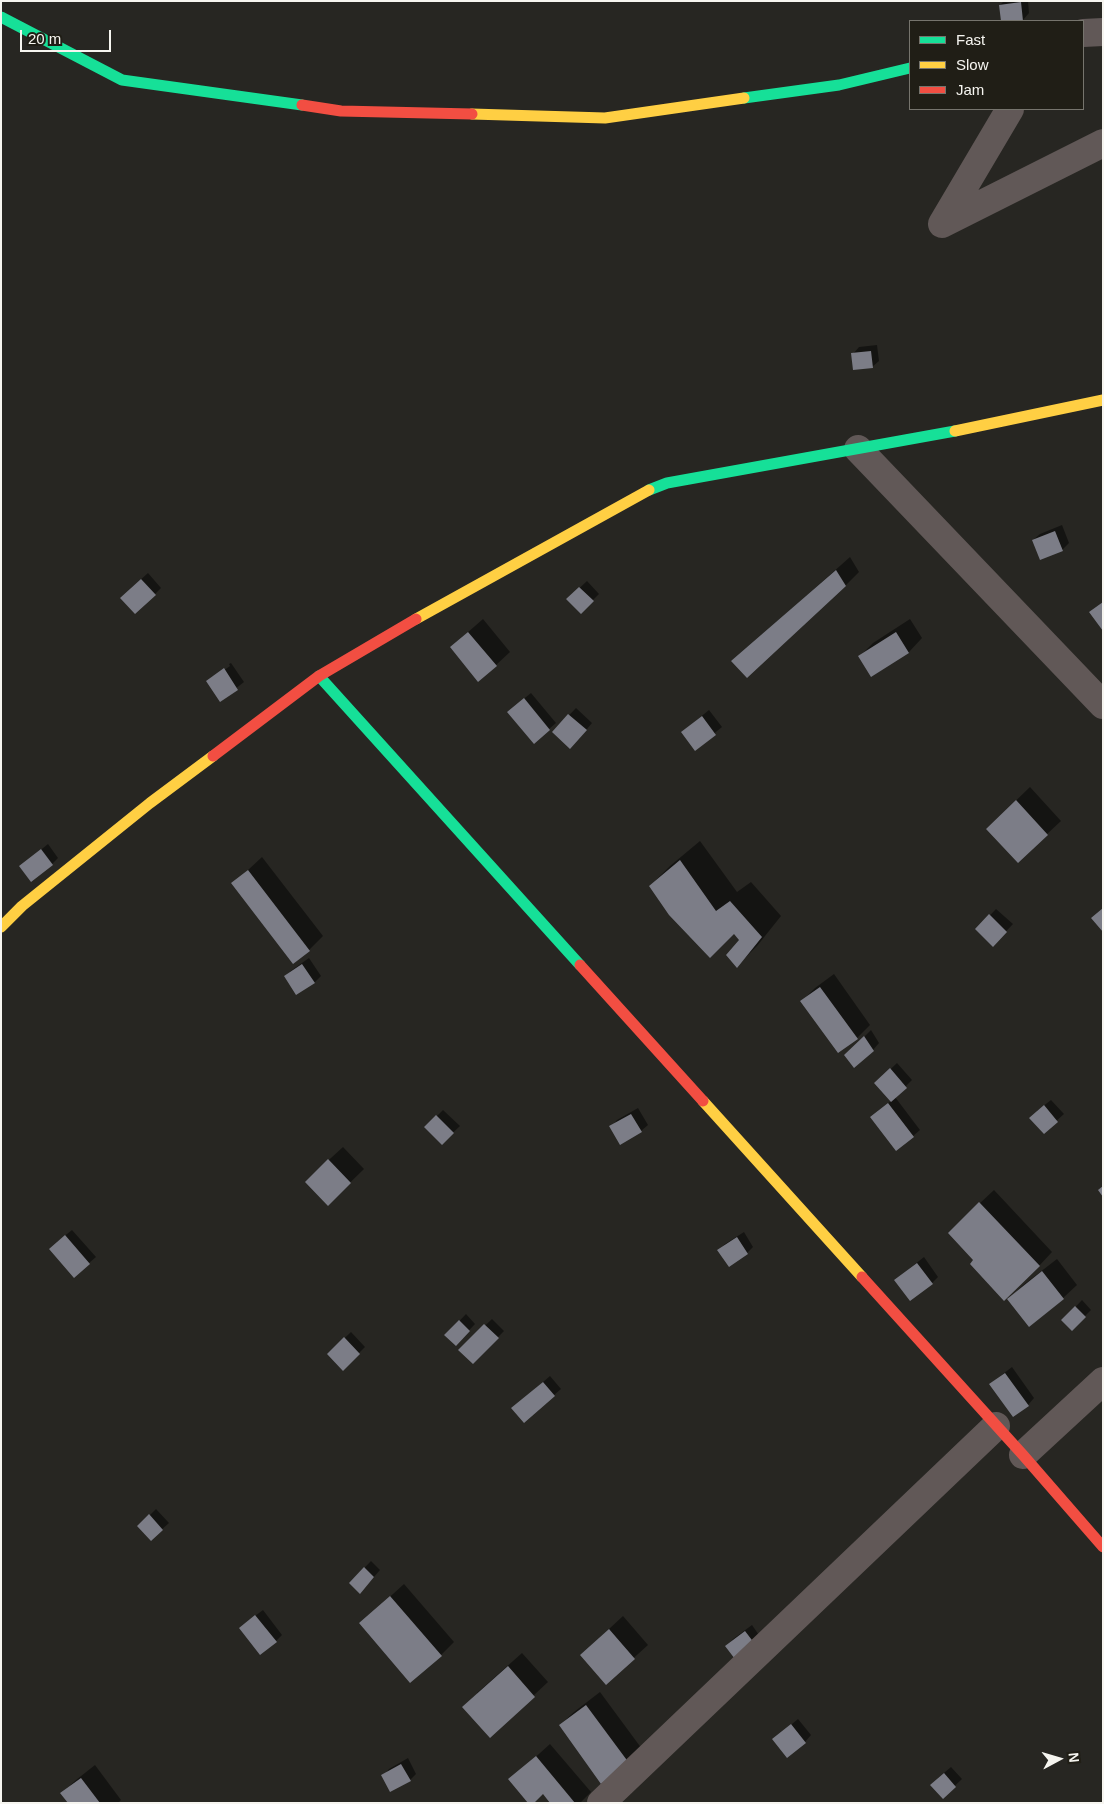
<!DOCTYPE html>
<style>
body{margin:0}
#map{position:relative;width:1104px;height:1804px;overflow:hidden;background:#272622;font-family:Arial,sans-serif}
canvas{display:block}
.frame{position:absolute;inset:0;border:2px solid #f6f5f0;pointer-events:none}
.legend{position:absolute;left:909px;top:20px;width:175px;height:90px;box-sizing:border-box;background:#201e16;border:1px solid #76746d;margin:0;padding:6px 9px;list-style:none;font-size:15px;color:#f6f5f0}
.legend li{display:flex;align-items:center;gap:10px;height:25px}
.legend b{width:25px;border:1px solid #76746d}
.north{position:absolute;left:1034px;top:1734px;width:50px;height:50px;-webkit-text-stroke:4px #201e16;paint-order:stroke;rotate:84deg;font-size:14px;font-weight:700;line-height:20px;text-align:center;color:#f6f5f0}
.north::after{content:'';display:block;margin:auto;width:18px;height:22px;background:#f6f5f0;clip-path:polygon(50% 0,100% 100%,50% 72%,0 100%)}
.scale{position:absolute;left:20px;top:30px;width:91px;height:22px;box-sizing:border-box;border:2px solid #f6f5f0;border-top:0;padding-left:6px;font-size:15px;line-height:18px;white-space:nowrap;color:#f6f5f0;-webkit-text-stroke:4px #201e16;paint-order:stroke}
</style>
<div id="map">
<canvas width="1104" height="1804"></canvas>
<div class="frame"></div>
<ul class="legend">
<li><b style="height:6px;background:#16e098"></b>Fast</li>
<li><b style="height:6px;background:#ffcf43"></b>Slow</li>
<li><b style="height:6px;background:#f24e42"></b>Jam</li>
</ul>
<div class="north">N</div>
<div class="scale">20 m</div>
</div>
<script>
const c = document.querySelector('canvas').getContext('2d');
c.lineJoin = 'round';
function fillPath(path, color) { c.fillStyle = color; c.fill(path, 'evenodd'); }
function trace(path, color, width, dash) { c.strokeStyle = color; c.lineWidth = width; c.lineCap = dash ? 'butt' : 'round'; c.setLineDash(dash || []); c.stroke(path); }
const shadow = new Path2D(`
 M1004,1H1028L1029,13L1023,20L1002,21L1000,5Z
 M877,345L879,361L872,367L853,354L859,347Z
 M1062,525L1069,543L1062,550L1040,559L1033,540L1040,534Z
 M850,557L859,572L845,586L733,661Z
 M148,573L161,588L155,594L128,591Z
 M587,581L599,594L581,612L568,599Z
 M483,619L510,652L496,665L451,647Z
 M910,619L922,638L909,652L872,676L860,656L873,643Z
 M231,663L244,682L220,701L207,681L213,676V678L230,666L229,664Z
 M531,693L556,723L534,742L515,706Z
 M576,708L592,723L577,741L553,732Z
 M709,710L722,727L695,749L682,732Z
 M1030,787L1061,821L1018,861L1001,815Z
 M700,841L737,892L751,882L781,916L757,946L737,966L740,940L734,933L650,886L670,866Z
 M48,844L58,858L52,864L21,866Z
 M262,857L323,936L309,950L293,962L233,884Z
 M996,909L1013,924L993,945L977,929Z
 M309,958L321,976L314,983L285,976L292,970Z
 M834,974L870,1025L857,1038L802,1001L815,988Z
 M871,1030L879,1043L873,1050L846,1055Z
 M897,1063L912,1080L895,1097L920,1130L913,1136L878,1111L891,1101L876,1083Z
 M1051,1100L1064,1114L1044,1132L1037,1111Z
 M638,1108L648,1125L641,1131L611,1127L617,1120Z
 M443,1110L460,1126L442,1143L426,1127Z
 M343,1147L364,1169L328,1204L320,1168Z
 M994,1190L1052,1252L1039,1266L975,1260L963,1219Z
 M72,1230L96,1257L89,1263L57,1242Z
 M744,1232L753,1247L747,1253L719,1250L725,1244Z
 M924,1257L938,1277L932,1283L895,1280Z
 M1057,1259L1077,1285L1063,1298L1029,1325L1009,1299L1022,1286Z
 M1082,1300L1091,1310L1072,1329L1063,1320Z
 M466,1314L475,1324L456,1344L446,1335Z
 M492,1319L504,1331L473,1363L460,1350Z
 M351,1332L365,1347L343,1369L328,1354Z
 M1012,1367L1034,1398L1028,1405L990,1384Z
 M550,1376L561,1389L554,1395L520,1402Z
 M156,1509L169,1523L151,1539L139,1526Z
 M371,1561L380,1570L366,1586L350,1583Z
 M404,1584L454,1642L441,1655L361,1623Z
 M263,1610L282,1635L276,1641L247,1622Z
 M623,1616L648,1645L606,1683L581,1655Z
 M752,1625L763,1641L727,1646L733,1639Z
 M522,1653L548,1682L490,1736L477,1693Z
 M600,1692L642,1749L628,1762L560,1725L574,1712Z
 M798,1719L811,1735L805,1742L774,1739Z
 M550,1744L591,1792L580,1803H552L544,1792L510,1780Z
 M408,1758L416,1774L410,1780L383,1776L389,1769Z
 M95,1765L121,1800L118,1803H69L62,1793L76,1780Z
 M951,1767L962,1779L943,1797L938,1778Z`);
const building = new Path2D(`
 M1021,2L1023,21H1001L999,5Z
 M871,351L873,368L853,370L851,353Z
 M1055,531L1063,551L1040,560L1032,540Z
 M836,570L846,586L747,678L731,661Z
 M141,579L156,595L135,614L120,598Z
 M579,587L594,601L581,614L566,599Z
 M1103,602V631L1089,612Z
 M468,632L497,666L478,682L450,647Z
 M896,632L909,653L871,677L858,656Z
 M224,668L238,690L220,702L206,681Z
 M524,698L550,730L534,744L507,712Z
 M568,714L587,730L570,749L552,732Z
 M702,716L716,735L695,751L681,732Z
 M1016,800L1048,835L1018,863L986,829Z
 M41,849L53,865L31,882L19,866Z
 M680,860L716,911L730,901L762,937L737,968L726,955L739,940L734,934L710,958L669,915L649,886Z
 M248,870L310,951L293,964L231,883Z
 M1103,908V932L1091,918Z
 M989,914L1007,932L993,947L975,929Z
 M302,964L315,983L296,995L284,976Z
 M820,987L858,1039L838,1053L800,1001Z
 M864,1036L874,1051L854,1068L844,1055Z
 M890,1068L907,1088L891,1102L874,1083Z
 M888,1103L914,1137L896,1151L870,1117Z
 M1044,1105L1058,1122L1044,1134L1029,1118Z
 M631,1114L642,1132L620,1145L609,1126Z
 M436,1115L454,1133L442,1145L424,1127Z
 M328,1159L351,1183L328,1206L305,1182Z
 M1103,1186V1197L1098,1190Z
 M979,1202L1040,1266L1004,1301L970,1264L973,1260L948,1233Z
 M65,1235L90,1264L74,1278L49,1249Z
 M737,1237L748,1254L729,1267L717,1250Z
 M917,1263L933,1284L910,1301L894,1280Z
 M1042,1271L1064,1299L1029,1327L1007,1299Z
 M1075,1306L1086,1317L1072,1331L1061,1320Z
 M459,1320L470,1331L456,1346L444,1335Z
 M484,1324L499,1338L473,1364L458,1350Z
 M344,1337L360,1354L343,1371L327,1354Z
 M1005,1373L1029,1406L1013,1417L989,1384Z
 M543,1382L555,1396L524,1423L511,1408Z
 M149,1514L163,1530L151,1541L137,1526Z
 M364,1567L374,1577L360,1594L349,1583Z
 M390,1596L442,1656L410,1683L359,1623Z
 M255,1615L277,1642L260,1655L239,1628Z
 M609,1629L635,1659L606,1685L580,1655Z
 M745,1631L758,1648L738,1663L725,1646Z
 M508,1666L535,1697L490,1738L462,1707Z
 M586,1705L629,1763L601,1784L559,1725Z
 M791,1724L806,1743L787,1758L772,1739Z
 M536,1756L575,1803H550L543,1794L534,1803H528L508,1779Z
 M401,1764L411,1781L390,1792L381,1775Z
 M944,1773L956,1787L943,1799L930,1785Z
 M81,1778L100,1803H68L60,1793Z`);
const street = new Path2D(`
 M1083,33L1103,32
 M1010,109L942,224L1103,143
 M858,449L1103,705
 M1023,1455L1103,1381
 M601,1803L996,1426`);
const fast = new Path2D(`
 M1,17L122,80L302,105
 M744,98L839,85L910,68
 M649,490L667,483L955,431
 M319,676L580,965`);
const slow = new Path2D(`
 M472,114L605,118L744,98
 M955,431L1103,400
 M416,619L649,490
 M1,927L22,906L150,803L213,756
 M703,1101L862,1277`);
const jam = new Path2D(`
 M302,105L341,111L472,114
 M213,756L319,676L416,619
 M580,965L703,1101
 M862,1277L1023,1455L1103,1547`);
fillPath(shadow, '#0007');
fillPath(building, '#7c7d87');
trace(street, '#615857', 28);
trace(fast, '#16e098', 11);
trace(slow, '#ffcf43', 11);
trace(jam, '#f24e42', 11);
</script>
